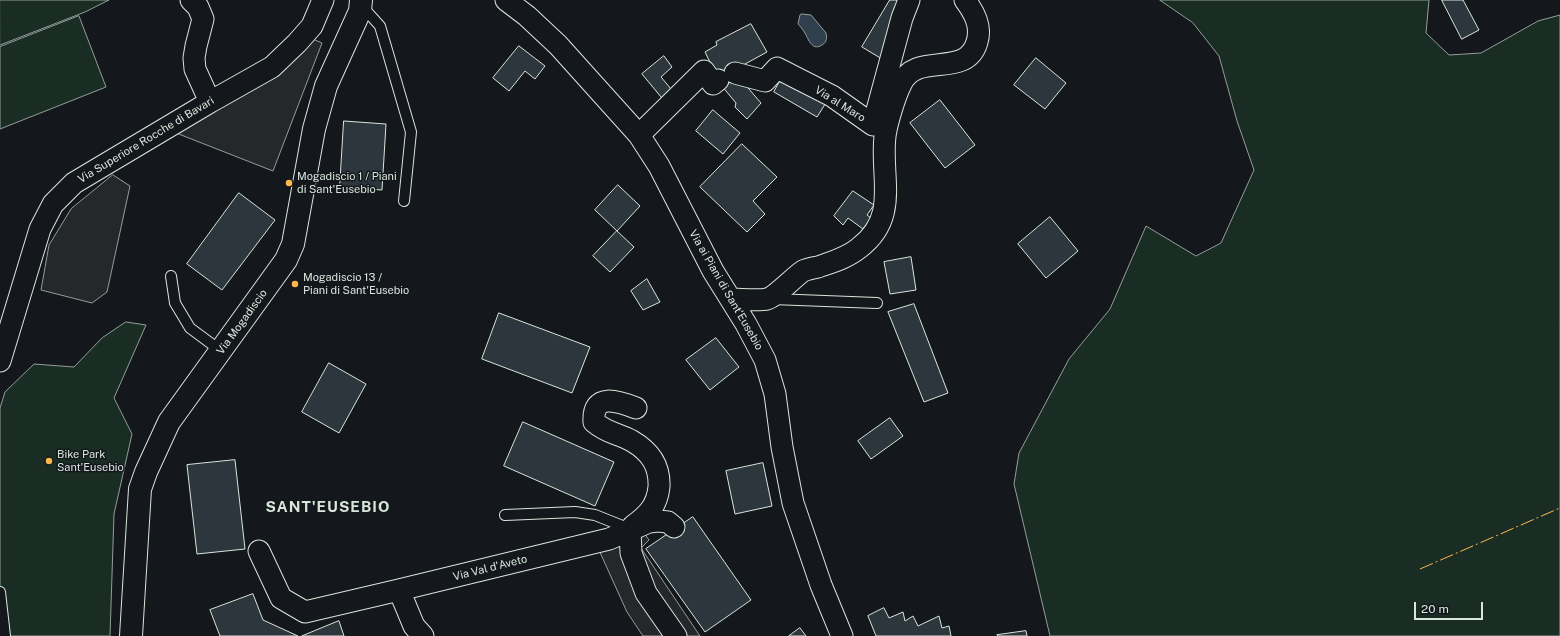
<!DOCTYPE html>
<style>
body{margin:0}
#map{position:relative;width:1560px;height:636px;overflow:hidden;background:#14181c;font-family:"Public Sans",sans-serif}
canvas{display:block}
.scale{position:absolute;left:1414px;top:602px;width:69px;height:18px;box-sizing:border-box;border:2px solid #d8e6dc;border-top:0;padding-left:5px;font-size:12px;line-height:14px;white-space:nowrap;color:#d8e6dc;-webkit-text-stroke:3px #14181c;paint-order:stroke}
</style>
<div id="map">
<canvas width="1560" height="636"></canvas>
<div class="scale">20 m</div>
</div>
<script>
const c = document.querySelector('canvas').getContext('2d');
c.lineJoin = 'round';
function fillPath(path, color) { c.fillStyle = color; c.fill(path, 'evenodd'); }
function trace(path, color, width, dash) { c.strokeStyle = color; c.lineWidth = width; c.lineCap = dash ? 'butt' : 'round'; c.setLineDash(dash || []); c.stroke(path); }
function write(font, color, halo, rows, align = 'center') {
  c.font = font + ' "Public Sans",sans-serif'; c.lineWidth = 3; c.setLineDash([]); c.textBaseline = 'middle'; c.strokeStyle = halo; c.fillStyle = color; for (const [text, x, y, turn = 0] of rows) {
    c.save(); c.translate(x, y); c.rotate((+turn || 0) * Math.PI / 180); c.textAlign = isNaN(turn) ? turn : align; if (halo) c.strokeText(text, 0, 0); c.fillText(text, 0, 0); c.restore();
  }
}
const green = new Path2D(`
 M0,0H109L85,12L0,45Z
 M1160,0H1429L1426,33L1449,55L1481,53L1538,21L1560,15V636H1050L1014,484L1019,453L1069,359L1110,309L1146,226L1196,256L1221,243L1254,170L1237,121L1219,56L1193,23Z
 M79,16L106,87L0,129V47Z
 M126,322L146,325L114,398L132,434L114,514L110,636H0V408L5,392L34,364L74,367L102,338Z`);
const parking = new Path2D(`
 M308,37L322,43L273,171L171,131Z
 M113,175L130,186L107,292L92,303L41,290L49,245L71,209Z
 M644,533L649,540L641,548L700,636H643L627,612L598,548Z`);
const water = new Path2D(`
 M802,14L811,15L826,33C827,38 827,42 822,45C813,51 809,41 806,35C804,31 801,27 798,24L800,15Z`);
const building = new Path2D(`
 M890,0H907L887,62L862,47Z
 M1442,0H1463L1479,30L1462,39Z
 M751,24L767,52L734,70L736,74L761,103L747,119L735,107L736,103L721,85L705,52L717,45L716,42Z
 M519,46L545,66L535,79L525,71L509,91L493,78Z
 M664,56L672,67L661,77L676,95L666,103L642,74Z
 M1036,58L1066,83L1045,109L1014,85Z
 M784,74L829,98L817,117L774,92Z
 M940,100L975,145L945,168L910,123Z
 M713,110L740,133L723,154L696,131Z
 M344,121L386,124L382,190L340,187Z
 M742,144L777,177L753,201L765,214L747,232L700,187Z
 M618,185L640,206L617,231L595,210Z
 M853,191L874,205L867,215L871,218L863,229L848,218L843,225L834,216Z
 M239,193L275,220L222,290L187,264Z
 M1050,217L1078,251L1046,278L1018,244Z
 M617,231L634,247L610,272L593,256Z
 M911,257L916,290L890,294L884,262Z
 M647,279L660,302L643,310L631,291Z
 M914,304L948,393L924,402L888,312Z
 M499,313L590,347L572,393L482,359Z
 M716,338L739,367L710,390L686,360Z
 M329,363L366,384L339,433L302,412Z
 M890,418L903,436L871,459L858,441Z
 M523,422L614,462L595,506L504,466Z
 M235,460L245,549L197,554L187,465Z
 M763,463L772,506L735,514L726,471Z
 M693,517L751,600L705,632L646,549Z
 M253,594L263,620L298,636H220L210,610Z
 M884,608L889,618L903,612L905,621L913,616L918,626L939,616L942,628L949,626L951,636H876L868,616Z
 M339,621L344,636H302Z
 M800,628L806,636H789Z
 M1026,631L1027,636H998L997,635Z`);
const lane = new Path2D(`
 M361,5L380,26L411,132L404,201
 M171,276L175,303L190,328L221,351
 M772,299L877,303
 M505,515L575,512L595,515L630,529
 M0,592L5,636`);
const street = new Path2D(`
 M191,0L198,7L203,19L196,46L194,58L195,69L210,102
 M506,0L527,16L558,45L639,135L659,166L713,271L746,324L765,360L775,394L782,447L793,503L821,585L842,636
 M735,73L765,81L777,68L832,96L873,125L902,18L909,0
 M639,135L704,71L713,84L718,80
 M731,299C740,299 759,301 767,299C775,297 794,277 803,271C807,269 813,268 818,267C832,262 847,258 859,248C900,217 880,177 885,136C887,122 895,96 901,84C916,50 966,80 977,42C982,26 974,12 965,0
 M0,361L40,229L53,204L74,183L210,102L272,67L297,43L312,26L323,0
 M633,526C648,515 657,506 659,487C660,466 651,452 632,441C618,433 608,434 594,422C592,392 618,401 636,408
 M630,529L631,553L646,593L676,636
 M259,551L281,598L305,612L399,590
 M423,636L414,626L399,590L609,539L649,522L658,521L668,522L674,527`);
const secondary = new Path2D(`
 M131,636L140,489L146,472L169,422L286,260L293,244L314,129L326,86L360,11L361,0`);
const power = new Path2D(`
 M1420,569L1560,508`);
const markers = [
 [289,183,4,"#ffb74d"],
 [295,284,4,"#ffb74d"],
 [49,461,4,"#ffb74d"]
];
const streetNames = [
 ["Via al Maro",840,104,32],
 ["Via Superiore Rocche di Bavari",146,140,-31],
 ["Via ai Piani di Sant'Eusebio",726,290,60],
 ["Via Mogadiscio",242,322,-54],
 ["Via Val d'Aveto",490,568,-14]
];
const poiNames = [
 ["Mogadiscio 1 / Piani",297,177],
 ["di Sant'Eusebio",297,190],
 ["Mogadiscio 13 /",303,278],
 ["Piani di Sant'Eusebio",303,291],
 ["Bike Park",57,455],
 ["Sant'Eusebio",57,468]
];
const districtNames = [
 ["SANT'EUSEBIO",328,507]
];
fillPath(green, '#1a2d24');
trace(green, '#939e99', 1);
fillPath(parking, '#24282b');
trace(parking, '#939e99', 1);
fillPath(water, '#2f3f4d');
trace(water, '#939e99', 1);
fillPath(building, '#2c363c');
trace(building, '#d8e6dc', 1);
trace(lane, '#d8e6dc', 12);
trace(street, '#d8e6dc', 23);
trace(secondary, '#d8e6dc', 24);
trace(lane, '#14181c', 10);
trace(street, '#14181c', 21);
trace(secondary, '#14181c', 22);
trace(power, '#ffb74d', 1, [14, 3, 2, 3]);
for (const [x, y, r, color] of markers) { const dot = new Path2D(); dot.arc(x, y, r, 0, 2 * Math.PI); c.fillStyle = color; c.fill(dot); trace(dot, '#14181c', 1.5); }
write('11px', '#d8e6dc', '#14181c', streetNames);
write('11px', '#d8e6dc', '#14181c', poiNames, 'left');
c.letterSpacing = '1px';
write('bold 15px', '#d8e6dc', '#14181c', districtNames);
c.letterSpacing = '0px';
</script>
